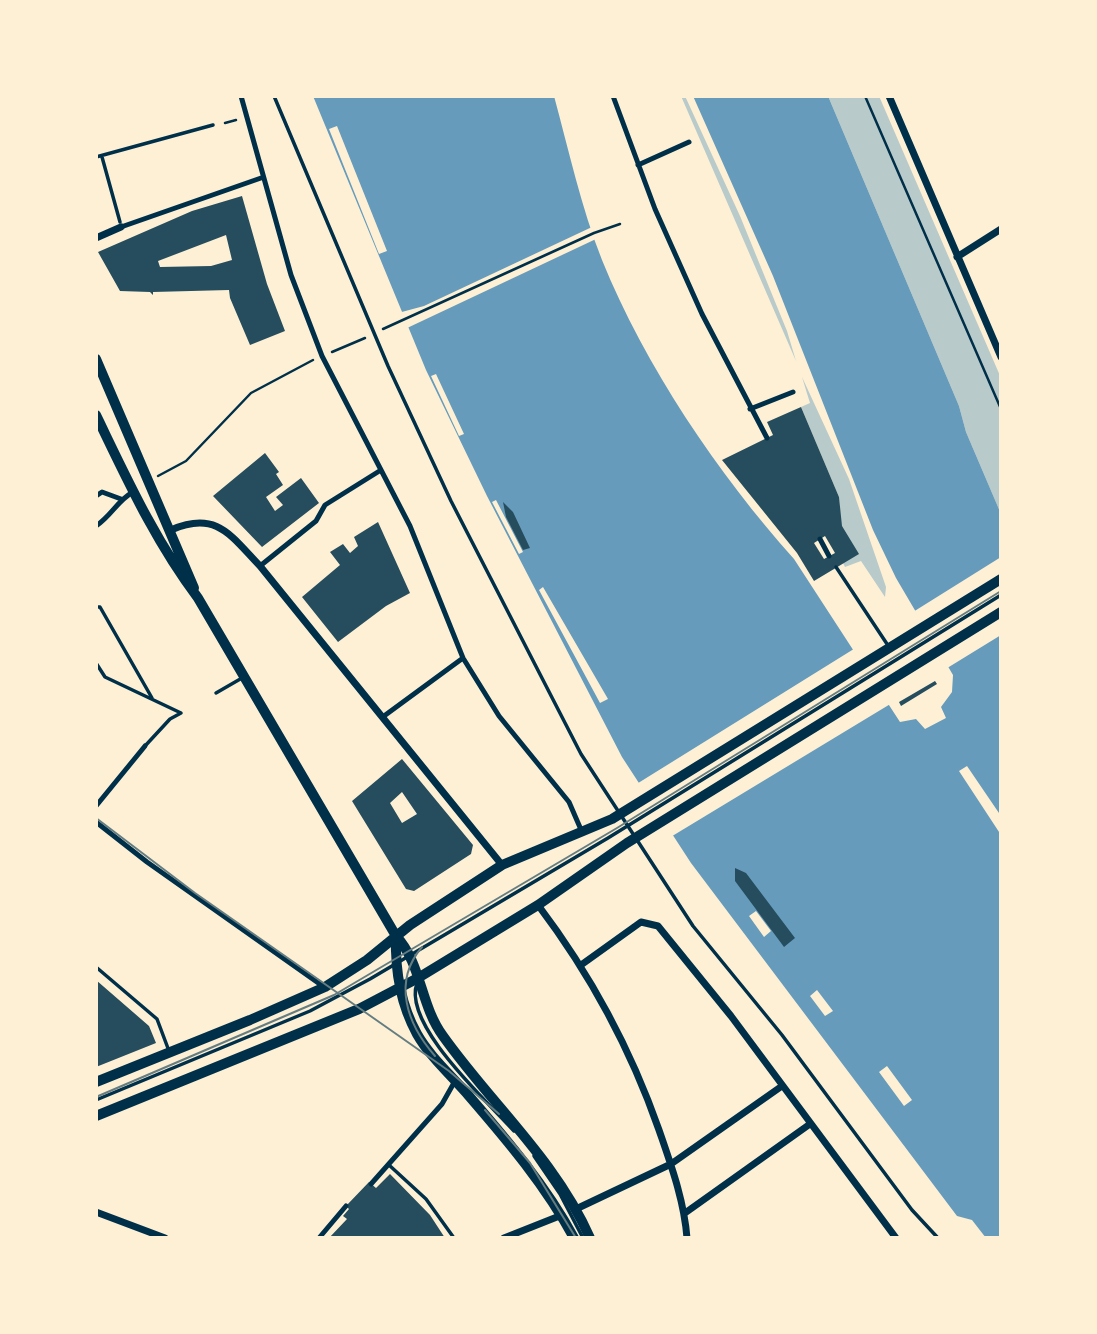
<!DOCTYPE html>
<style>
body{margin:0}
#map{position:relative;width:1097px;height:1334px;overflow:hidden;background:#fdf0d5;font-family:"Space Grotesk",sans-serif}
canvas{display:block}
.frame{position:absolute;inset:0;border:98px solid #fdf0d5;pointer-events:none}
</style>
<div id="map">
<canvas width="1097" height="1334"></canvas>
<div class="frame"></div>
</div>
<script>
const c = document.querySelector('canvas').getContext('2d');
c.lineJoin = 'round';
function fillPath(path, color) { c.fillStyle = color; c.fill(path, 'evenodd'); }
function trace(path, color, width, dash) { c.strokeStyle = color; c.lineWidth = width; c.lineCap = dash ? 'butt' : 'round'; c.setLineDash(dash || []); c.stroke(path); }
const green = new Path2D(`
 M681,96H685L740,216L787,331L796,361Z
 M828,96H879L1001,378V514L966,432L959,406Z
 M802,377L849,479L886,587L885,597L861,561L845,567L843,563L839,497L801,407L810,403Z`);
const water = new Path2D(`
 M313,96H554C569,151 581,207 602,260C645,366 718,474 794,559L900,722L916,719L925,729L946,718L941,707L952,692L953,675L896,578L873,530L773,276L693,96H828L959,406L966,432L1001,514V1238H986L972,1220L957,1216L691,863L622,757L487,496L426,370Z`);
const pier = new Path2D(`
 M337,126L387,251L379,254L329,129Z
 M592,227L596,239L405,329L398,313L424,306Z
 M436,374L464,434L459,436L431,376Z
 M496,500L523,552L519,554L492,502Z
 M1001,557V635L944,670L913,612Z
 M543,587L608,699L600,703L539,590Z
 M857,647L892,703L669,838L635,785Z
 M967,766L1001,816V835L959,771Z
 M756,911L771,931L764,937L749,916Z
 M817,990L833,1011L825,1016L810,996Z
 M887,1066L912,1100L904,1106L879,1072Z`);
const building = new Path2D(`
 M242,196L267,284L285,331L250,345L230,298L229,290L153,292V295L150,292L120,291L98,252L192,211ZM226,235L232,260L211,266L160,267L158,261Z
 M801,407L839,497L842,526L859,554L814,581L797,553L722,460L773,435L767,422ZM825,536L835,553L824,559L814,543Z
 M265,453L279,472L276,474L283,485L266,497L275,511L283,505L276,497L301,478L319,503L262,547L213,496Z
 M503,502L513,512L530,548L523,550L506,517Z
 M378,522L410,593L386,606L338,642L302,597L340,565L330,552L343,544L350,553L358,546L354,537Z
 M935,681L937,684L901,706L899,702Z
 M402,759L473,845L471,854L414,891L406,889L352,801ZM402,792L417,814L402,823L390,803Z
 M735,868L746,873L795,938L784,947L735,881Z
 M96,980L149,1026L156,1043L96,1067Z
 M390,1174L430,1215L445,1238H329L347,1219L343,1216L349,1209L346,1206L369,1182L376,1188Z`);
const path = new Path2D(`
 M865,96L1001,409
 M225,123L236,120
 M383,329L594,233L620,224
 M332,352L365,338
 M158,476L186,461L251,393L313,360`);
const service = new Path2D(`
 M274,96L388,366L451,501L581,754L693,926L782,1035L912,1210L938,1238
 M96,157L213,125
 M102,157L120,222
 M836,567L889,647
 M96,607H100L152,698
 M96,663L105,677L181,713
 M216,693L242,678
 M145,746L170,719L181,713
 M96,967L157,1019L169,1051
 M417,983C402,1024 486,1100 514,1131
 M96,1100L310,1011L370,979L608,838L1001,595
 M534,1156L560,1194L583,1238
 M389,1165L426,1199L454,1238`);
const pedestrian = new Path2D(`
 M241,96L291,275L322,356L410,526L463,658L499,716L569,802L582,832
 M613,96L655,209L702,314L767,438
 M638,165L689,142
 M121,227L261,178
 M750,409L793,392
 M96,496L102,492L121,499
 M96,526C112,515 117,501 133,492
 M820,539L829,556
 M260,566L316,521L325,505L381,470
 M384,716L463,658
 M96,806L145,746
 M96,822L147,862L324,987
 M371,1184L442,1104L455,1081
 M319,1238L346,1206`);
const minor = new Path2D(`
 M889,96L1001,357
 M96,238L121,227
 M957,257L1001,229
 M171,530C217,510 231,536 260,566L502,865
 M538,905C591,975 630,1047 659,1130C671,1165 684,1200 687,1238
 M581,965L641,922L658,926L731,1016L896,1238
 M576,1209L671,1164L782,1086
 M96,1212L165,1238
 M685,1213L810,1124
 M504,1238L562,1215`);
const secondary = new Path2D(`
 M96,359L194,588
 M96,415C127,479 155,541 198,598L396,936C422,964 420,1005 443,1036C492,1105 555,1159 590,1238
 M396,936C395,969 401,1005 417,1034C430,1057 452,1076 469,1096C507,1140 546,1186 574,1238
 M96,1082L250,1020L325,987L367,960L410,925L502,865L612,819L1001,579
 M96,1116L359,1009L418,978L538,905L627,843L1001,612`);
const tram = new Path2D(`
 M96,818L195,893L449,1071L499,1114
 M422,947C392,982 407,1024 435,1056
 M96,1097L334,995L617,828L1001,591
 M485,1110L530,1163L576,1238`);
fillPath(green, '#b9caca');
fillPath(water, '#669bbc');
fillPath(pier, '#fdf0d5');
fillPath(building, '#264d5e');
trace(path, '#003049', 2.5);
trace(service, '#003049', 3.5);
trace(pedestrian, '#003049', 5);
trace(minor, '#003049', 7);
trace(secondary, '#003049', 10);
trace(tram, '#657d81', 2);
</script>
